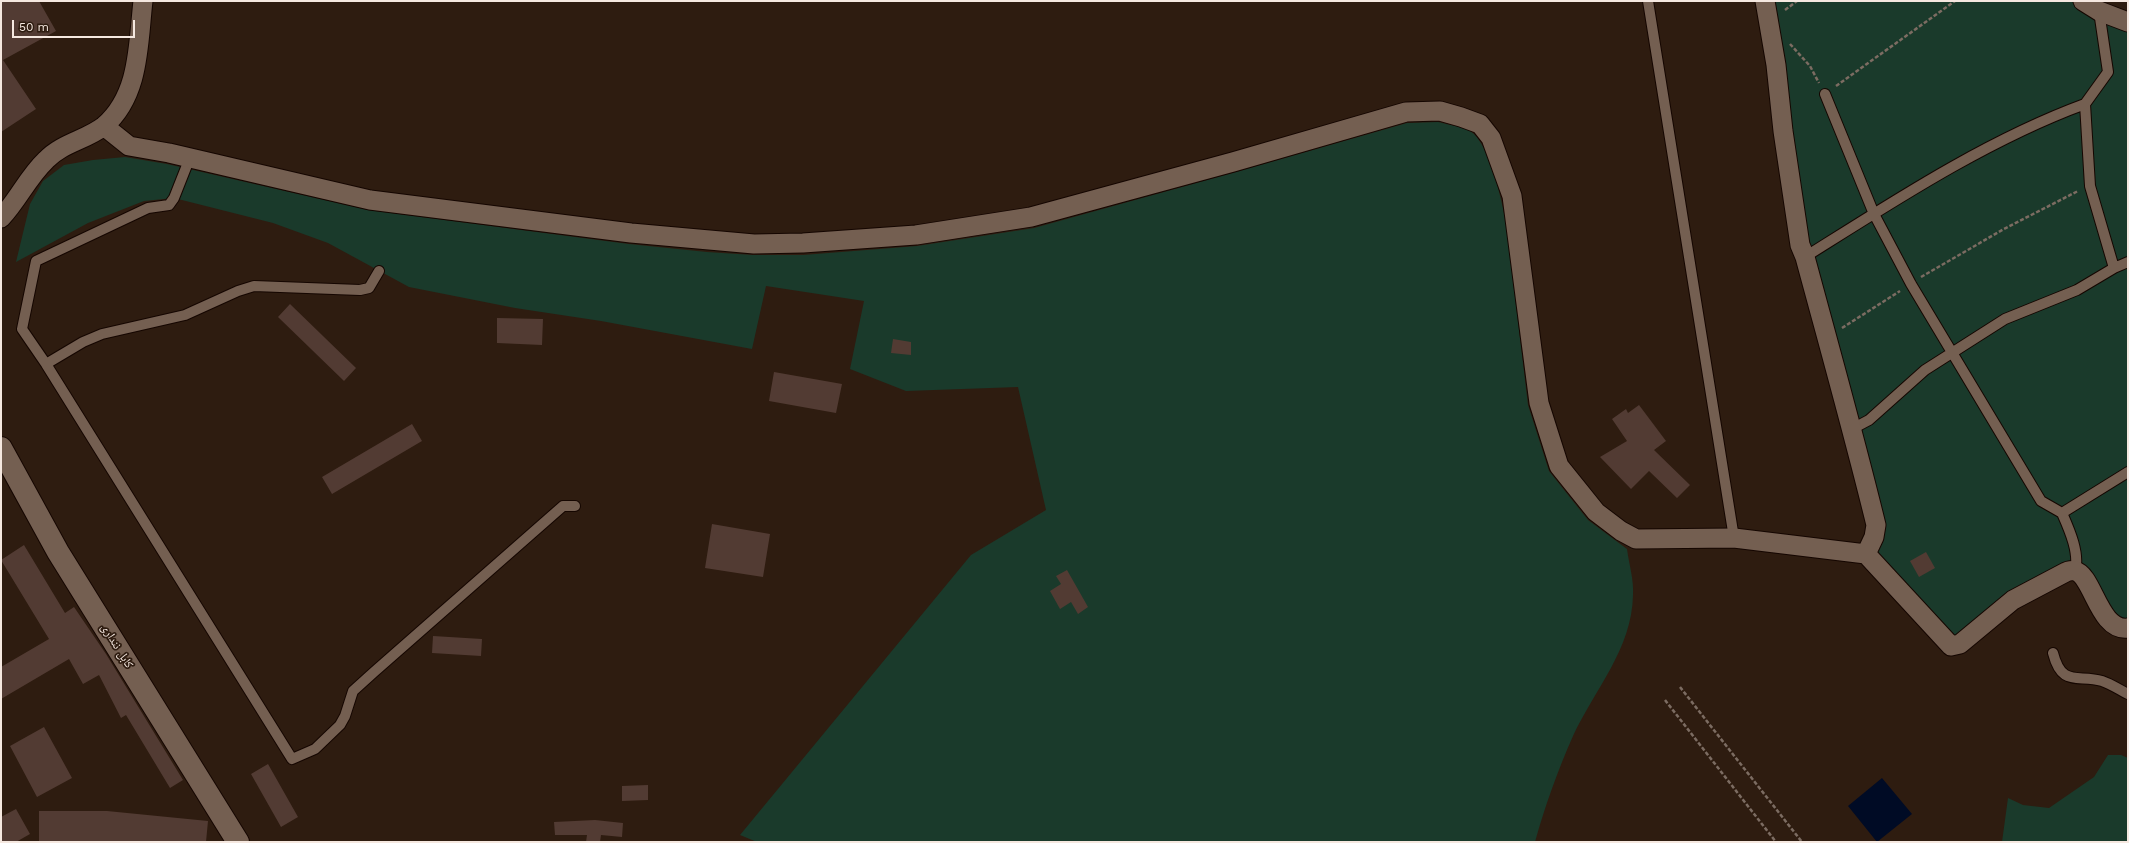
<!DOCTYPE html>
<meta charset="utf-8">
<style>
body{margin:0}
#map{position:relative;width:2129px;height:843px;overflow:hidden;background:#2e1c10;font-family:"Work Sans",sans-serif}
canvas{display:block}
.frame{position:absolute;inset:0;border:2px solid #f5e8e0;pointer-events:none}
.scale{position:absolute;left:12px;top:20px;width:123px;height:18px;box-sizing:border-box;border:2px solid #f5e8e0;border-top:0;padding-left:5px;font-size:12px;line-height:14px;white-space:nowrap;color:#f5e8e0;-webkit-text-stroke:3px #2e1c10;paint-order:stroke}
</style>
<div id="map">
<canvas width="2129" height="843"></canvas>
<div class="frame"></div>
<div class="scale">50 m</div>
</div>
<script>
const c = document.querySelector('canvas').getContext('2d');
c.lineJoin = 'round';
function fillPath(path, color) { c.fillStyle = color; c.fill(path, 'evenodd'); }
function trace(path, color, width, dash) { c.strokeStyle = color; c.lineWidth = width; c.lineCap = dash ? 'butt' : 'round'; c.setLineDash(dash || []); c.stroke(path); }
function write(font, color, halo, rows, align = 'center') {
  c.font = font + ' "Work Sans","Noto Naskh Arabic",sans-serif'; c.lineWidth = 3.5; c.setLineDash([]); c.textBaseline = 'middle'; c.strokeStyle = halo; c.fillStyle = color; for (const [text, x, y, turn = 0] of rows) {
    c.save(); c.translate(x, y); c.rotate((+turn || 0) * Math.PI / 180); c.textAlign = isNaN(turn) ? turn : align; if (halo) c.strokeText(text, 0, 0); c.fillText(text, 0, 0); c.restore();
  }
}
const green = new Path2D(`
 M1765,1H2083L2128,22V628L2075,571L1960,644L1866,554L1874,537L1826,337Z
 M1438,122C1449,125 1466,127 1474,134C1491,151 1501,198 1506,222L1528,405L1549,471L1588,520L1627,549C1629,564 1634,580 1633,595C1632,649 1595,689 1573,736C1558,770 1545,806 1535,842H757L740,835L971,555L1046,510L1018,387L906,391L850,369L864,301L766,286L752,349L601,321L515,308L409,287L328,243L273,223L174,198L144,201L88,223L16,262L30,204L43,181L64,165L93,160L125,157L167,164L368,210L629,244L707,252L753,255H803L917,246L1034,228L1236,172L1407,123Z
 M2108,755H2121L2128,758V842H2002L2008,798L2023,805L2049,808L2094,777Z`);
const water = new Path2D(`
 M1882,778L1912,814L1877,842L1848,806Z`);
const building = new Path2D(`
 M1,1H39L56,31L3,60L36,109L1,132Z
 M290,304L356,368L344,381L278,317Z
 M497,318L543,319L542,345L497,343Z
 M893,339L911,342V355L891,353Z
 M774,372L842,384L836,413L769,401Z
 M1639,405L1666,441L1654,450L1690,485L1677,498L1649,471L1631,489L1600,457L1627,441L1612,419L1626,409L1628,413Z
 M412,424L422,441L332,494L322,477Z
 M712,524L770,534L763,577L705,568Z
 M24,545L65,613L74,607L106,654L183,780L170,788L126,715L121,718L99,675L83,684L69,659L1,699V667L49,639L1,560Z
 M1926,552L1935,568L1919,577L1910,561Z
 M1067,570L1088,607L1078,614L1071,602L1060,609L1050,591L1061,584L1056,576Z
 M433,636L482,639L481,656L432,653Z
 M44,727L72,778L37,797L10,746Z
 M268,764L298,817L281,827L251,774Z
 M648,785V800L622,801V786Z
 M16,809L30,834L16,842H1V817Z
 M39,811H107L208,821L206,842H39Z
 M595,820L623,823L622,837L601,835L600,842H586L587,835H555L554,822Z`);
const path = new Path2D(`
 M1785,10L1797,1
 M1790,44L1810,66L1819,83
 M1836,86L1955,1
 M1921,277L2004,229L2078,191
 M1842,328L1900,291
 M1680,687L1802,842
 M1665,700L1776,842`);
const service = new Path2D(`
 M1648,1L1734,538
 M2099,11L2108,72L2085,104L2090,186L2114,268
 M1825,94L1874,214L1911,284L2041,501L2062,513C2069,529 2080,553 2075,571
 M189,160L174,198L169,205L148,208L36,261L22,329L46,364L292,759L315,749L340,725L345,716L353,691L374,672L563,506H575
 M1805,257C1894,201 1987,140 2085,104
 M46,364L83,342L102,334L185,315L238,291L254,286L360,290L369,288L379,271
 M1852,429L1869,420L1925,370L2005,319L2077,290L2114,268L2128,262
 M2062,513L2128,472
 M2053,653C2062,688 2078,674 2102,681C2111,684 2120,690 2128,694`);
const minor = new Path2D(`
 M1765,1L1776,65L1783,131L1800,245L1805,257C1829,346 1854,435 1876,525L1874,537L1866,554
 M2083,1L2099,11L2128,22
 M104,126L129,146L169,153L370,200L631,233L754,244L803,243L916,235L1031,217L1233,162L1406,112L1440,111L1461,117L1480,124L1491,138L1512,196L1539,403L1559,466L1596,512L1621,531L1636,539L1734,538L1866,554L1951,646L1960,644L2013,600L2066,572C2068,571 2073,570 2075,571C2093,575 2099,632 2128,628
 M1,218C18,200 28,177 46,160C62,143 86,140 104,126C140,95 138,44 143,1`);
const tertiary = new Path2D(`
 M1,448L58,552L238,842`);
const streetNames = [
 ["کابل ننداری",117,646,58]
];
fillPath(green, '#1a3a2b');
fillPath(water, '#000b25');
fillPath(building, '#523b33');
trace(service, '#150600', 12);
trace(minor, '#150600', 21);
trace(tertiary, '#150600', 24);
trace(path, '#7c6c62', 2.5, [4, 2]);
trace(service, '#745f51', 10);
trace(minor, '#745f51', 19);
trace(tertiary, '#745f51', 22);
write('12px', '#f5e8e0', '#2e1c10', streetNames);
</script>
